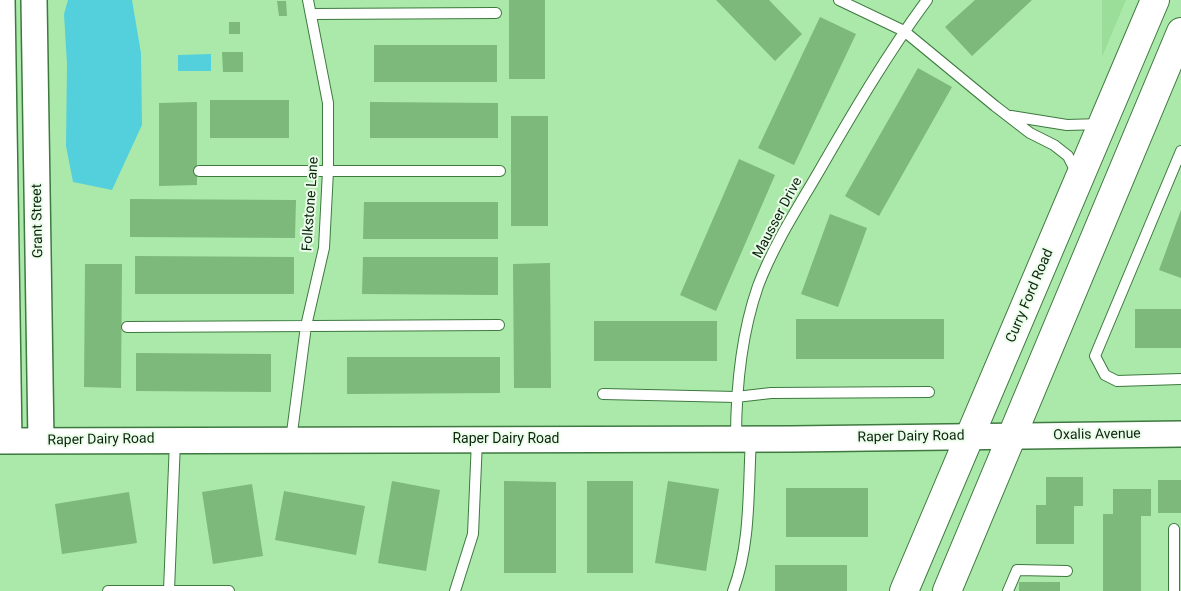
<!DOCTYPE html>
<style>
body{margin:0}
canvas{display:block;background:#aae9a9}
</style>
<canvas width="1181" height="591"></canvas>
<script>
const c = document.querySelector('canvas').getContext('2d');
c.lineJoin = 'round';
function fillPath(path, color) { c.fillStyle = color; c.fill(path, 'evenodd'); }
function trace(path, color, width, dash) { c.strokeStyle = color; c.lineWidth = width; c.lineCap = dash ? 'butt' : 'round'; c.setLineDash(dash || []); c.stroke(path); }
function write(font, color, halo, rows, align = 'center') {
  c.font = font + ' Roboto,sans-serif'; c.lineWidth = 4; c.setLineDash([]); c.textBaseline = 'middle'; c.strokeStyle = halo; c.fillStyle = color; for (const [text, x, y, turn = 0] of rows) {
    c.save(); c.translate(x, y); c.rotate((+turn || 0) * Math.PI / 180); c.textAlign = isNaN(turn) ? turn : align; if (halo) c.strokeText(text, 0, 0); c.fillText(text, 0, 0); c.restore();
  }
}
const built = new Path2D(`
 M1102,0H1126L1102,57Z`);
const water = new Path2D(`
 M68,0H132L141,53L142,125L112,190L73,182L66,146L67,64L64,14Z
 M211,54V71H178V55Z`);
const building = new Path2D(`
 M509,0H545V79H509Z
 M716,0H769L802,34L775,61Z
 M975,0H1032L972,56L945,27Z
 M277,1H286L287,16H279Z
 M820,17L856,34L794,165L758,148Z
 M229,22H240V34H229Z
 M374,45H497V82H374Z
 M222,52H243V72H223Z
 M918,68L952,87L879,216L845,196Z
 M210,100H289V138H210Z
 M197,102V185L159,186V103Z
 M370,102L498,103V138H370Z
 M511,116H548V226H511Z
 M739,159L775,175L716,311L680,295Z
 M130,199L296,200L295,238L130,237Z
 M364,202H498V239H363Z
 M1181,210V278L1159,270Z
 M830,214L867,228L838,307L801,294Z
 M135,256L294,257V294H135Z
 M363,257H498V295L362,294Z
 M550,263L551,388H514L513,264Z
 M85,264H122L121,388L84,387Z
 M1135,309H1181V348H1135Z
 M796,319H944V359H796Z
 M594,321H717V361H594Z
 M136,353L271,354V392L136,391Z
 M347,357H500V393L347,394Z
 M1046,477H1083V506H1074V544H1036V505H1046Z
 M1158,480H1181V513H1158Z
 M392,481L440,490L426,571L378,563Z
 M504,481L556,482V573H504Z
 M587,481H633V573H587Z
 M668,481L719,489L706,571L655,563Z
 M252,484L263,556L213,564L202,492Z
 M786,488H868V537H786Z
 M1113,489H1151V516H1141V591H1103V514H1113Z
 M284,491L365,506L356,555L275,540Z
 M129,492L137,543L62,554L55,504Z
 M775,565H847V591H775Z
 M1019,582H1060V591H1019Z`);
const service = new Path2D(`
 M839,0L904,31L995,106L1030,133L1054,145L1068,156L1077,174
 M311,14L496,13
 M1011,116L1067,125L1101,124
 M1181,151L1095,356L1105,375L1117,381L1181,379
 M199,171H500
 M127,327L499,325
 M603,394L736,397L771,393L929,392
 M736,439C736,388 741,335 758,286C773,246 797,209 818,173C852,114 887,54 927,0
 M291,440L306,326L324,248L328,171V103L308,0
 M1174,529V591
 M169,590L175,441
 M108,591H229
 M455,591L473,534L477,440
 M733,591C751,544 748,489 751,439
 M1008,591L1017,570L1067,571`);
const tertiary = new Path2D(`
 M2,0L9,441
 M34,0L41,441
 M0,441L792,439L1181,434`);
const secondary = new Path2D(`
 M904,591L1155,0
 M947,591L1181,32`);
const streetNames = [
 ["Folkstone Lane",311,204,-86],
 ["Mausser Drive",778,218,-62],
 ["Grant Street",38,221,-91],
 ["Curry Ford Road",1030,296,-67],
 ["Oxalis Avenue",1097,435,-1],
 ["Raper Dairy Road",911,437,-1],
 ["Raper Dairy Road",506,439],
 ["Raper Dairy Road",101,440,-1]
];
fillPath(built, '#9bde9a');
fillPath(water, '#54d0dc');
fillPath(building, '#7cb97b');
trace(service, '#3e793f', 12);
trace(tertiary, '#3e793f', 28);
trace(secondary, '#3e793f', 30);
trace(service, '#fff', 10);
trace(tertiary, '#fff', 25);
trace(secondary, '#fff', 28);
write('14px', '#0b240c', '#ebfdea', streetNames);
</script>
